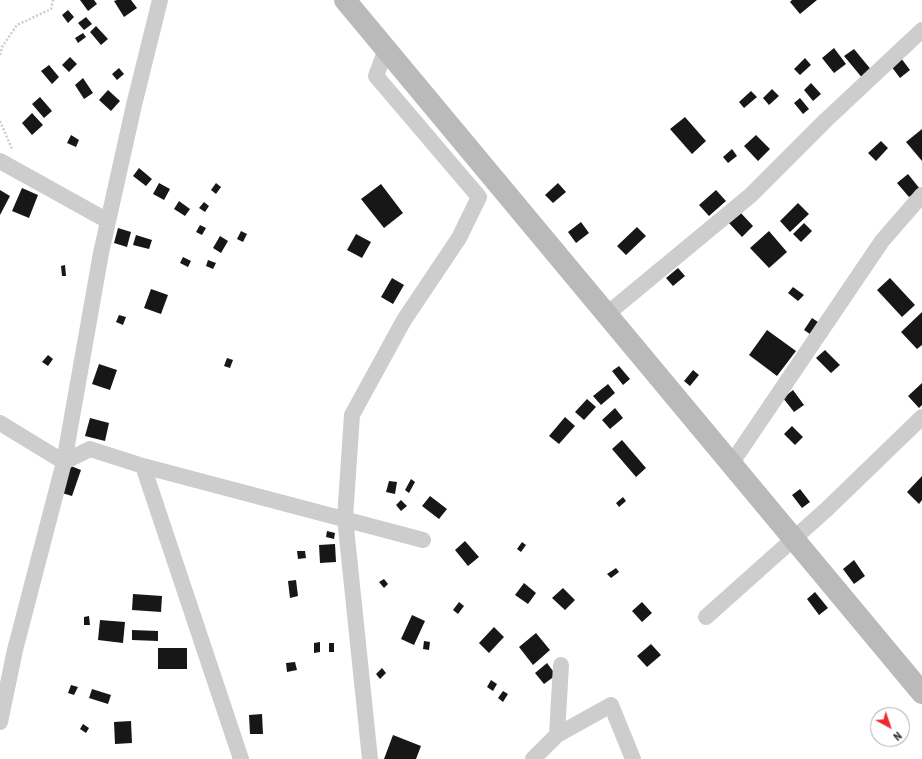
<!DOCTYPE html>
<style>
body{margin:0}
#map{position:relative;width:922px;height:759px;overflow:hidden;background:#fff;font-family:"Roboto Condensed",sans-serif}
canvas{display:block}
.north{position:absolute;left:870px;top:707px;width:40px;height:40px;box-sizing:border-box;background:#fff;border:1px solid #acacac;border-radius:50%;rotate:140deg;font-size:11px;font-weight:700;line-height:16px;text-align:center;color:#303030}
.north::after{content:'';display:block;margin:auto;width:14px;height:18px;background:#ed2b31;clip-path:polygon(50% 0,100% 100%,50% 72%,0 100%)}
</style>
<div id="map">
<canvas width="922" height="759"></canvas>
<div class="north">N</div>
</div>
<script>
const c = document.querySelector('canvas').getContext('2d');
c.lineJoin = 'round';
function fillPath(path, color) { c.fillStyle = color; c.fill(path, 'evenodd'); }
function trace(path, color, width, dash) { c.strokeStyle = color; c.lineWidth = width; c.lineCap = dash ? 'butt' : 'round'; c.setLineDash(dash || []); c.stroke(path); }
const building = new Path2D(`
 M80,0H94L97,4L88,11Z
 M117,0H131L137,8L124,17L114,1Z
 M792,0H817L800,14L790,2Z
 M68,10L74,17L68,23L62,15Z
 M86,17L92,24L84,30L78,23Z
 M96,26L108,39L101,45L90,32Z
 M83,33L86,37L78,43L75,38Z
 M834,48L846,64L834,73L822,58Z
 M854,49L873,72L864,80L844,56Z
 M70,57L77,64L69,72L62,65Z
 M805,58L811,65L800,75L794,69Z
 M901,58L910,70L900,78L891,66Z
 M49,65L59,77L52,84L41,71Z
 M119,68L124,74L117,80L112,74Z
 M83,78L93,93L84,99L75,85Z
 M811,83L821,94L813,101L804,90Z
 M772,89L779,96L769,105L763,98Z
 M108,90L120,101L111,111L99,100Z
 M751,91L757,97L744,108L739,102Z
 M40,97L52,111L44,118L32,104Z
 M800,98L809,109L803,114L794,103Z
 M32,113L43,125L32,135L22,123Z
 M685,117L706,141L692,154L670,129Z
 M922,129V161L906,142Z
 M71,135L79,140L76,147L67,143Z
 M756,135L770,149L758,161L744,146Z
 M881,141L888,148L876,161L868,153Z
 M732,149L737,156L728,163L723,157Z
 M139,168L152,179L146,186L133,176Z
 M908,174L920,189L909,197L897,183Z
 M159,183L170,189L164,200L153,194Z
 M216,183L221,187L216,194L211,190Z
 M558,183L566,192L553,203L545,195Z
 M381,184L403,213L384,228L361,199Z
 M22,188L38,195L29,218L12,211Z
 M0,190L10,196L0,215Z
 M716,190L726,201L709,216L699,205Z
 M179,201L190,209L185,216L174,209Z
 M204,202L209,206L205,212L199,208Z
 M798,203L809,214L790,232L780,221Z
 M739,211L753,226L742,237L728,222Z
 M581,222L589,233L576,243L568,232Z
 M804,223L812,231L801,242L793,234Z
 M200,225L206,228L202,235L196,232Z
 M637,227L646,236L626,255L617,246Z
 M118,228L131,232L127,247L114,243Z
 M241,231L247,234L243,242L237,239Z
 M769,231L787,252L769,268L750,248Z
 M356,234L371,242L362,258L347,250Z
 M136,235L152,240L149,249L133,245Z
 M220,236L228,241L221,253L213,248Z
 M183,257L191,261L188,267L180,263Z
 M208,260L216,263L213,269L206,266Z
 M65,265L66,276H62L61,266Z
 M678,268L685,276L673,286L666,278Z
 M392,278L404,285L393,304L381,297Z
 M890,278L915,305L902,317L877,290Z
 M793,287L804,295L798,301L788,293Z
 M151,289L168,295L161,314L144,308Z
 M922,312V345L917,349L901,332Z
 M119,315L126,317L123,325L116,322Z
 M812,318L821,324L813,336L804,330Z
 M767,330L796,351L777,376L749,355Z
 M825,350L840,365L831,373L816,358Z
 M48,355L53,359L48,366L42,362Z
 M227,358L233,360L230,368L224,366Z
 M99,364L117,370L110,390L92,384Z
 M619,366L630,379L623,385L612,371Z
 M693,370L699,375L690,386L684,381Z
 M922,383V405L919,408L908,396Z
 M608,384L615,393L601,405L593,396Z
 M793,390L804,405L794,412L783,398Z
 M587,399L596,407L584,420L575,412Z
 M615,408L623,418L610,429L602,420Z
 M565,417L575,426L559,444L549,436Z
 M90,418L109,423L105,441L85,436Z
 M792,426L803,437L795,445L784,434Z
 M622,440L646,468L636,477L612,449Z
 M71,466L81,470L72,496L62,493Z
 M922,476V500L919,504L907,492Z
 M411,479L415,482L409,493L405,490Z
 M389,481L397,482L395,494L386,492Z
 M800,489L810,502L802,508L792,495Z
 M430,496L447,509L439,519L422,506Z
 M623,497L626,501L619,507L616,503Z
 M401,500L407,506L401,511L396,505Z
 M327,531L335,533L334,539L326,537Z
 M465,541L479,557L468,566L455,550Z
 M522,542L526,545L521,552L517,549Z
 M335,544L336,562L320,563L319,545Z
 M297,551H305L306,558L298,559Z
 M854,560L865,576L854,584L843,569Z
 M616,568L619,572L611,578L607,574Z
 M384,579L388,584L384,588L379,582Z
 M296,580L298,596L290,598L288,581Z
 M524,583L536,593L528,604L515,595Z
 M563,588L575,600L565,610L552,598Z
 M815,592L828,608L819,615L807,599Z
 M133,594L162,596L161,612L132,610Z
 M459,602L464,606L458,614L453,610Z
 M642,602L652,613L642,622L632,611Z
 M412,615L425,621L414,645L401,639Z
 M89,616L90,625H84V617Z
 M100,620L125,622L123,643L98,640Z
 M494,627L504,637L489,653L479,643Z
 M132,630L158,631V641L132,640Z
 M536,633L550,650L533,665L519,647Z
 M424,641L430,642L429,650L423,649Z
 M320,642V652L314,653V643Z
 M329,643H334V652H329Z
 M651,644L661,655L647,667L637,656Z
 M158,648H187V669H158Z
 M295,662L297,670L287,672L286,663Z
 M547,663L556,675L544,684L535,673Z
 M382,668L386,673L380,679L376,674Z
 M491,680L497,684L493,691L487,687Z
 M71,685L78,687L74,695L68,693Z
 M92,689L111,695L108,704L89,698Z
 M503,691L508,694L503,702L498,698Z
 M262,714L263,734H250L249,715Z
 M131,721L132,743L115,744L114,722Z
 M83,724L89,728L86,733L80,729Z
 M393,735L421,746L416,759H384Z`);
const path = new Path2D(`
 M0,55L2,47L17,25L51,9L53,0
 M0,121L12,149`);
const street = new Path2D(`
 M0,161L108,221
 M607,314L751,195L826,120L922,30
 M0,423L64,462L90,449L143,466L423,540
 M731,464L882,241L922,195
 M143,466L241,759
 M706,617L827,509L922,417
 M0,722L15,650L64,462L101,253L134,105L160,0
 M557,735L611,705L633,759
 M370,759L345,518L352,415L404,320L459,238L479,197L376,76L386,49
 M533,759L557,735L561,665`);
const secondary = new Path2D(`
 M345,0L922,693`);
fillPath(building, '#171717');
trace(path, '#cdcdcd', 2.5, [2, 2]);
trace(street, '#cdcdcd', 16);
trace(secondary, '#bababa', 22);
</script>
